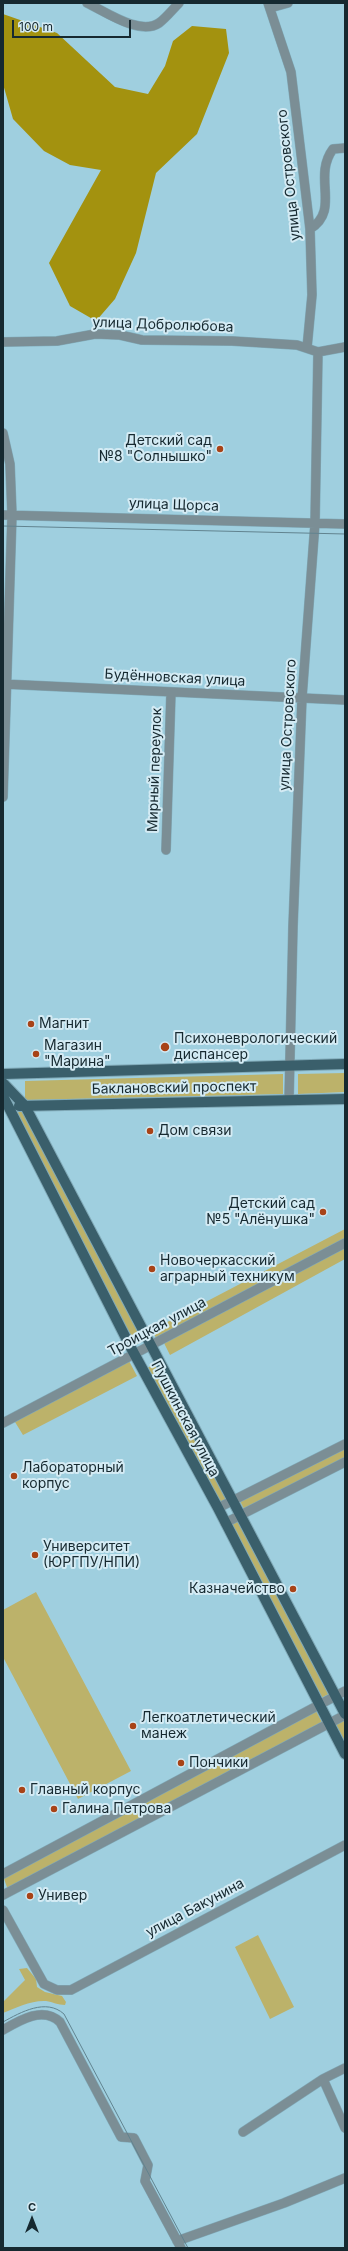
<!DOCTYPE html>
<meta charset="utf-8">
<style>
body{margin:0}
#map{position:relative;width:348px;height:2251px;overflow:hidden;background:#9fcfdf;font-family:Inter,sans-serif}
canvas{display:block}
.frame{position:absolute;inset:0;border:4px solid #162930;pointer-events:none}
.north{position:absolute;left:12px;top:2199px;width:40px;height:40px;-webkit-text-stroke:3px #d4ebf4;paint-order:stroke;rotate:0deg;font-size:11px;font-weight:700;line-height:16px;text-align:center;color:#162930}
.north::after{content:'';display:block;margin:auto;width:14px;height:18px;background:#162930;clip-path:polygon(50% 0,100% 100%,50% 72%,0 100%)}
.scale{position:absolute;left:12px;top:20px;width:119px;height:18px;box-sizing:border-box;border:2px solid #162930;border-top:0;padding-left:5px;font-size:12px;line-height:14px;white-space:nowrap;color:#162930;-webkit-text-stroke:3px #d4ebf4;paint-order:stroke}
</style>
<div id="map">
<canvas width="348" height="2251"></canvas>
<div class="frame"></div>
<div class="north">С</div>
<div class="scale">100 m</div>
</div>
<script>
const c = document.querySelector('canvas').getContext('2d');
c.lineJoin = 'round';
function fillPath(path, color) { c.fillStyle = color; c.fill(path, 'evenodd'); }
function trace(path, color, width, dash) { c.strokeStyle = color; c.lineWidth = width; c.lineCap = dash ? 'butt' : 'round'; c.setLineDash(dash || []); c.stroke(path); }
function write(font, color, halo, rows, align = 'center') {
  c.font = font + ' Inter,sans-serif'; c.lineWidth = 4; c.setLineDash([]); c.textBaseline = 'middle'; c.strokeStyle = halo; c.fillStyle = color; for (const [text, x, y, turn = 0] of rows) {
    c.save(); c.translate(x, y); c.rotate((+turn || 0) * Math.PI / 180); c.textAlign = isNaN(turn) ? turn : align; if (halo) c.strokeText(text, 0, 0); c.fillText(text, 0, 0); c.restore();
  }
}
const green = new Path2D(`
 M345,1073V1092L298,1094V1074Z
 M283,1074V1094L25,1100V1081Z
 M23,1110L145,1340L135,1345L15,1114Z
 M345,1229V1239L157,1340L152,1330Z
 M345,1247V1259L170,1355L164,1343Z
 M129,1361L137,1376L23,1435L15,1422L21,1415Z
 M157,1362L228,1499L219,1504L146,1369Z
 M345,1448V1459L244,1509L240,1501Z
 M240,1517L331,1693L319,1699L229,1523Z
 M36,1592L131,1771L78,1799L3,1657V1610Z
 M315,1709L323,1724L8,1890L3,1876Z
 M344,1720L345,1721V1744L335,1725Z
 M258,1935L294,2007L270,2019L235,1947Z
 M27,1968L36,1979L37,1987L45,1992L62,1996L66,2002L65,2005C58,2005 53,2002 46,2001C32,2000 15,2008 3,2013V2002L25,1980L19,1969Z`);
const forest = new Path2D(`
 M3,14L57,33L115,87L148,94L165,66L173,41L192,26L226,29L229,53L197,134L156,173L136,253L115,299L96,321L70,306L49,263L101,170L70,165L44,151L13,119L3,84Z`);
const minor = new Path2D(`
 M87,3C106,12 140,36 159,23C166,18 173,9 179,3
 M268,3L291,72L301,154L310,229L312,295L307,348
 M270,8L288,3
 M310,229C341,210 312,177 333,149L345,148
 M3,342L57,341L95,334L120,335L142,340L232,341L297,345L318,352L345,347
 M3,433L10,464L12,515L3,797
 M3,515L345,524
 M3,684L345,700
 M166,850L171,692
 M289,1100L293,926L302,698L315,523L318,352
 M3,1423L345,1243
 M218,1508L345,1444
 M225,1523L345,1462
 M3,1874L345,1691
 M3,1895L345,1715
 M3,1910L44,1984L57,1990H71L345,1845
 M3,2030C20,2020 43,2006 60,2022L121,2137L134,2138L148,2165L145,2181L181,2248
 M345,2068L323,2079L345,2128
 M243,2132L323,2079
 M177,2241L284,2203L345,2178`);
const major = new Path2D(`
 M3,1074L345,1064
 M3,1083L25,1106L345,1714
 M3,1096L130,1346L218,1508L345,1754
 M19,1106L345,1099`);
const tram = new Path2D(`
 M3,526L345,534
 M3,2022C21,2012 46,1998 64,2014L188,2248`);
const markers = [
 [220,449,4,"#a84317"],
 [31,1024,4,"#a84317"],
 [165,1047,5,"#a84317"],
 [36,1054,4,"#a84317"],
 [150,1131,4,"#a84317"],
 [323,1212,4,"#a84317"],
 [152,1269,4,"#a84317"],
 [14,1476,4,"#a84317"],
 [35,1555,4,"#a84317"],
 [293,1589,4,"#a84317"],
 [133,1726,4,"#a84317"],
 [181,1763,4,"#a84317"],
 [22,1790,4,"#a84317"],
 [54,1809,4,"#a84317"],
 [30,1896,4,"#a84317"]
];
const streetNames = [
 ["улица Островского",289,175,-96],
 ["улица Добролюбова",163,325,2],
 ["улица Щорса",174,505,2],
 ["Будённовская улица",175,678,3],
 ["улица Островского",288,725,-87],
 ["Мирный переулок",155,770,-88],
 ["Баклановский проспект",174,1088,-1],
 ["Троицкая улица",157,1327,-28],
 ["Пушкинская улица",185,1419,62],
 ["улица Бакунина",195,1908,-28]
];
const poiNames = [
 ["Детский сад",212,441,"right"],
 ["№8 \"Солнышко\"",212,457,"right"],
 ["Магнит",39,1024],
 ["Психоневрологический",174,1039],
 ["диспансер",174,1055],
 ["Магазин",44,1046],
 ["\"Марина\"",44,1062],
 ["Дом связи",158,1131],
 ["Детский сад",315,1204,"right"],
 ["№5 \"Алёнушка\"",315,1220,"right"],
 ["Новочеркасский",160,1261],
 ["аграрный техникум",160,1277],
 ["Лабораторный",22,1468],
 ["корпус",22,1484],
 ["Университет",43,1547],
 ["(ЮРГПУ/НПИ)",43,1563],
 ["Казначейство",285,1589,"right"],
 ["Легкоатлетический",141,1718],
 ["манеж",141,1734],
 ["Пончики",189,1763],
 ["Главный корпус",30,1790],
 ["Галина Петрова",62,1809],
 ["Универ",38,1896]
];
fillPath(green, '#bcb26a');
fillPath(forest, '#a3920f');
trace(minor, '#81aab8', 10);
trace(major, '#81aab8', 12);
trace(minor, '#7b8e95', 9);
trace(major, '#3a5f6b', 10);
trace(tram, '#61838f', 1);
for (const [x, y, r, color] of markers) { const dot = new Path2D(); dot.arc(x, y, r, 0, 2 * Math.PI); c.fillStyle = color; c.fill(dot); trace(dot, '#d4ebf4', 1.5); }
write('14px', '#162930', '#d4ebf4', streetNames);
write('14px', '#162930', '#d4ebf4', poiNames, 'left');
</script>
